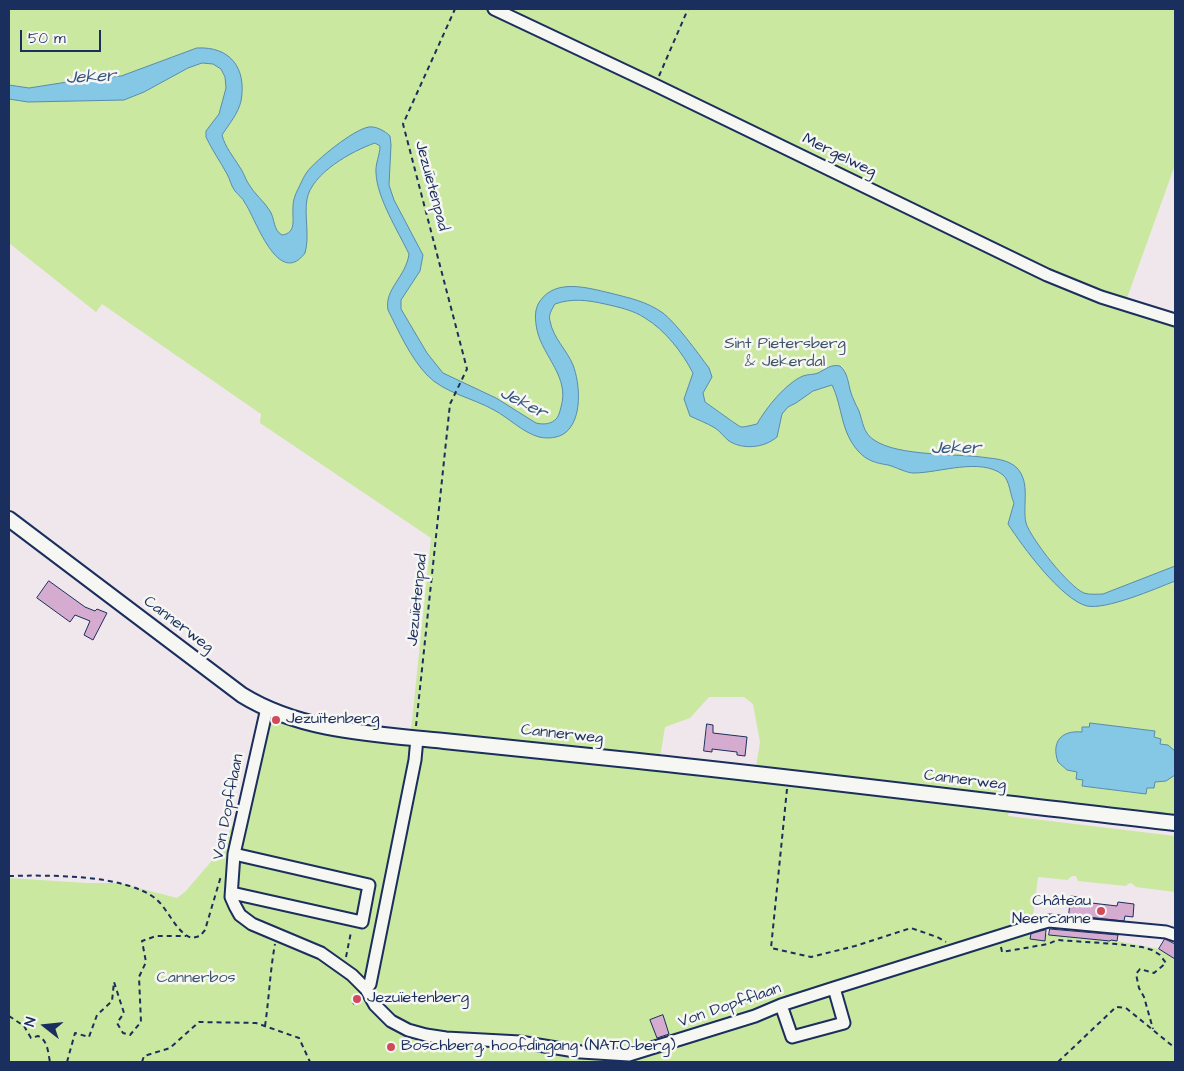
<!DOCTYPE html>
<meta charset="utf-8">
<style>
body{margin:0}
#map{position:relative;width:1184px;height:1071px;overflow:hidden;background:#efe7eb;font-family:"Architects Daughter",sans-serif}
canvas{display:block}
.frame{position:absolute;inset:0;border:10px solid #1b2f5e;pointer-events:none}
.north{position:absolute;left:20px;top:1001px;width:50px;height:50px;-webkit-text-stroke:4px #f6f6f2;paint-order:stroke;rotate:286deg;font-size:14px;font-weight:700;line-height:20px;text-align:center;color:#1b2f5e}
.north::after{content:'';display:block;margin:auto;width:18px;height:22px;background:#1b2f5e;clip-path:polygon(50% 0,100% 100%,50% 72%,0 100%)}
.scale{position:absolute;left:20px;top:30px;width:81px;height:22px;box-sizing:border-box;border:2px solid #1b2f5e;border-top:0;padding-left:6px;font-size:15px;line-height:18px;white-space:nowrap;color:#1b2f5e;-webkit-text-stroke:4px #f6f6f2;paint-order:stroke}
</style>
<div id="map">
<canvas width="1184" height="1071"></canvas>
<div class="frame"></div>
<div class="north">N</div>
<div class="scale">50 m</div>
</div>
<script>
const c = document.querySelector('canvas').getContext('2d');
c.lineJoin = 'round';
function fillPath(path, color) { c.fillStyle = color; c.fill(path, 'evenodd'); }
function trace(path, color, width, dash) { c.strokeStyle = color; c.lineWidth = width; c.lineCap = dash ? 'butt' : 'round'; c.setLineDash(dash || []); c.stroke(path); }
function write(font, color, halo, rows, align = 'center') {
  c.font = font + ' "Architects Daughter",sans-serif'; c.lineWidth = 5; c.setLineDash([]); c.textBaseline = 'middle'; c.strokeStyle = halo; c.fillStyle = color; for (const [text, x, y, turn = 0] of rows) {
    c.save(); c.translate(x, y); c.rotate((+turn || 0) * Math.PI / 180); c.textAlign = isNaN(turn) ? turn : align; if (halo) c.strokeText(text, 0, 0); c.fillText(text, 0, 0); c.restore();
  }
}
const green = new Path2D(`
 M9,9H1175V165L1127,298L1175,312V832L1009,812L1008,816L1175,836V892L1136,887L1131,883L1128,884L1126,886L1078,881L1076,876H1073L1069,878L1068,880L1038,877L1030,939L1045,941L1046,934L1110,941L1111,940L1117,941L1159,949L1175,959V1062H9V878L86,883H119L177,898L185,892L222,849L235,819L262,699L270,704L321,720L411,730L431,538L260,423L261,414L102,304L96,312L9,243ZM709,697H744L753,704L760,742L756,767L660,757L665,727L690,718Z`);
const water = new Path2D(`
 M197,48C230,46 247,68 241,101C238,114 229,124 222,135C225,147 233,156 239,166C243,171 245,178 248,183C254,194 264,201 270,211C275,219 273,230 282,235C297,233 292,219 293,207C293,199 296,193 300,185C302,181 304,176 307,172C316,160 354,129 369,127C376,126 385,131 390,136L391,145L389,185L394,200L423,255L420,271L401,300V309L427,353L443,373L496,398L536,423C544,425 552,424 557,418C559,415 560,411 561,407C570,377 543,357 537,330C535,320 534,309 540,301C556,278 588,288 610,293C629,298 646,301 663,313C677,324 697,352 709,368L712,377L703,393L705,402C711,406 738,426 741,427C746,427 752,425 757,424C766,408 786,383 803,376C808,374 813,375 818,373C826,369 831,364 840,366C848,373 848,383 851,393C853,399 856,405 859,411C863,422 863,433 874,440C899,457 957,453 989,458C999,459 1010,461 1017,468C1031,483 1022,506 1026,523C1031,539 1069,587 1084,593C1090,595 1096,594 1103,594L1175,566V581C1155,589 1106,610 1087,606C1062,600 1022,546 1008,524L1014,503C1010,495 1010,481 1003,475C981,457 939,473 914,473C906,473 896,467 888,465C876,463 867,461 858,451C840,430 843,408 832,385L813,391L796,403L788,407L782,414L777,437C764,448 743,450 729,441C724,437 720,431 715,428C707,423 698,420 690,416L684,399L693,373C682,352 665,330 645,318C633,310 618,307 605,304C587,300 572,298 555,304C552,309 548,315 550,321C553,338 567,350 573,365C580,383 583,419 565,433C558,438 548,439 539,437C522,432 509,418 494,410C473,398 444,393 427,375C410,357 399,332 388,310C384,289 406,277 409,254C398,231 377,198 376,173C375,164 380,155 380,146L375,143C352,151 312,173 307,199C304,216 310,236 305,253C278,289 255,217 245,203C243,198 238,195 235,191C231,186 230,179 227,174C220,161 212,150 206,137V131L219,114L226,88L225,77L221,69L213,64L202,63L188,68L144,92L124,100L28,102L9,99V85L29,88L80,80L121,76Z
 M1090,723L1155,731L1154,737L1161,739L1160,744L1168,745L1175,751V775L1166,781L1155,782L1154,788H1147L1146,794L1082,786L1083,780L1076,779L1077,772L1067,770L1058,762C1051,742 1061,730 1082,732V727H1089Z`);
const building = new Path2D(`
 M49,581L85,607L95,611L97,609L107,613L93,640L84,635L90,621L75,615L70,622L37,598Z
 M707,724L713,725V733L747,737L745,756L737,755V752L712,749V752L704,751Z
 M1071,896L1084,898L1083,902L1117,906L1118,902L1134,904L1133,917L1125,916L1124,921L1069,915Z
 M1050,929L1118,935L1117,941L1111,940L1110,941L1049,935Z
 M1046,930L1045,941L1030,939L1031,934Z
 M1165,939L1175,944V959L1159,949Z
 M663,1015L669,1034L657,1038L650,1020Z`);
const path = new Path2D(`
 M659,76L688,9
 M416,726L450,404L467,369L403,124L455,9
 M787,789L771,948L811,957L855,946L911,928L937,937L946,942
 M9,876C48,875 125,874 156,899C169,910 176,933 192,938L200,936L205,930L221,876
 M1001,947L1002,952L1048,944L1057,940L1116,944L1142,947L1152,950L1160,955L1166,963L1154,973L1140,969L1136,974L1139,988L1144,997L1153,1029
 M346,957L351,932
 M353,1004L358,998
 M9,1016L24,1026L31,1038L38,1036C48,1040 48,1053 50,1062
 M265,1026C269,999 270,971 275,944
 M67,1062L75,1033L89,1037L97,1015L112,1001L114,982L124,1013L117,1023L123,1033L130,1035L141,1022L139,977L146,962L142,941L156,936H186
 M142,1062L144,1056L170,1048L199,1022L256,1023L299,1038L310,1062
 M1058,1062L1116,1007L1126,1008L1175,1048`);
const minor = new Path2D(`
 M494,9L655,85L1047,275L1101,297L1175,320
 M267,708L234,854L231,897L235,906L240,915L252,924L321,953L352,975L366,989L375,1005L391,1021L408,1030L426,1035L446,1038L520,1042L581,1052L629,1055L755,1016L781,1005L834,988L1038,924L1049,921L1166,932L1175,935
 M232,893L362,922L369,885L234,854
 M366,989L370,984L415,760L417,738
 M781,1005L792,1037L844,1023L834,988`);
const major = new Path2D(`
 M9,519L242,695C302,732 376,734 444,741C502,747 561,753 619,759C804,778 990,802 1175,823`);
const markers = [
 [276,720,5,"#d1495b"],
 [1101,911,5,"#d1495b"],
 [357,999,5,"#d1495b"],
 [391,1047,5,"#d1495b"]
];
const streetNames = [
 ["Mergelweg",839,156,26],
 ["Jezuïetenpad",431,186,75],
 ["Jezuïetenpad",418,600,-84],
 ["Cannerweg",178,625,37],
 ["Cannerweg",562,735,6],
 ["Cannerweg",965,781,7],
 ["Von Dopfflaan",229,807,-79],
 ["Von Dopfflaan",730,1006,-19]
];
const parkNames = [
 ["Sint Pietersberg",785,345],
 ["& Jekerdal",785,363],
 ["Cannerbos",196,979]
];
const poiNames = [
 ["Jezuïtenberg",286,720],
 ["Château",1091,902,"right"],
 ["Neercanne",1091,920,"right"],
 ["Jezuïetenberg",367,999],
 ["Boschberg, hoofdingang (NATO-berg)",401,1047]
];
const waterNames = [
 ["Jeker",91,78,-3],
 ["Jeker",523,404,27],
 ["Jeker",956,449]
];
fillPath(green, '#cae89f');
fillPath(water, '#84c8e5');
trace(water, '#5a8baf', 1);
fillPath(building, '#d5abd0');
trace(building, '#1b2f5e', 1);
trace(minor, '#1b2f5e', 15);
trace(major, '#1b2f5e', 18);
trace(path, '#1b2f5e', 2, [5, 4]);
trace(minor, '#f6f6f2', 11);
trace(major, '#f6f6f2', 14);
for (const [x, y, r, color] of markers) { const dot = new Path2D(); dot.arc(x, y, r, 0, 2 * Math.PI); c.fillStyle = color; c.fill(dot); trace(dot, '#f6f6f2', 2); }
write('16px', '#1b2f5e', '#f6f6f2', streetNames);
write('16px', '#3e546b', '#f6f6f2', parkNames);
write('16px', '#1b2f5e', '#f6f6f2', poiNames, 'left');
write('italic 18px', '#355580', '#f6f6f2', waterNames);
</script>
